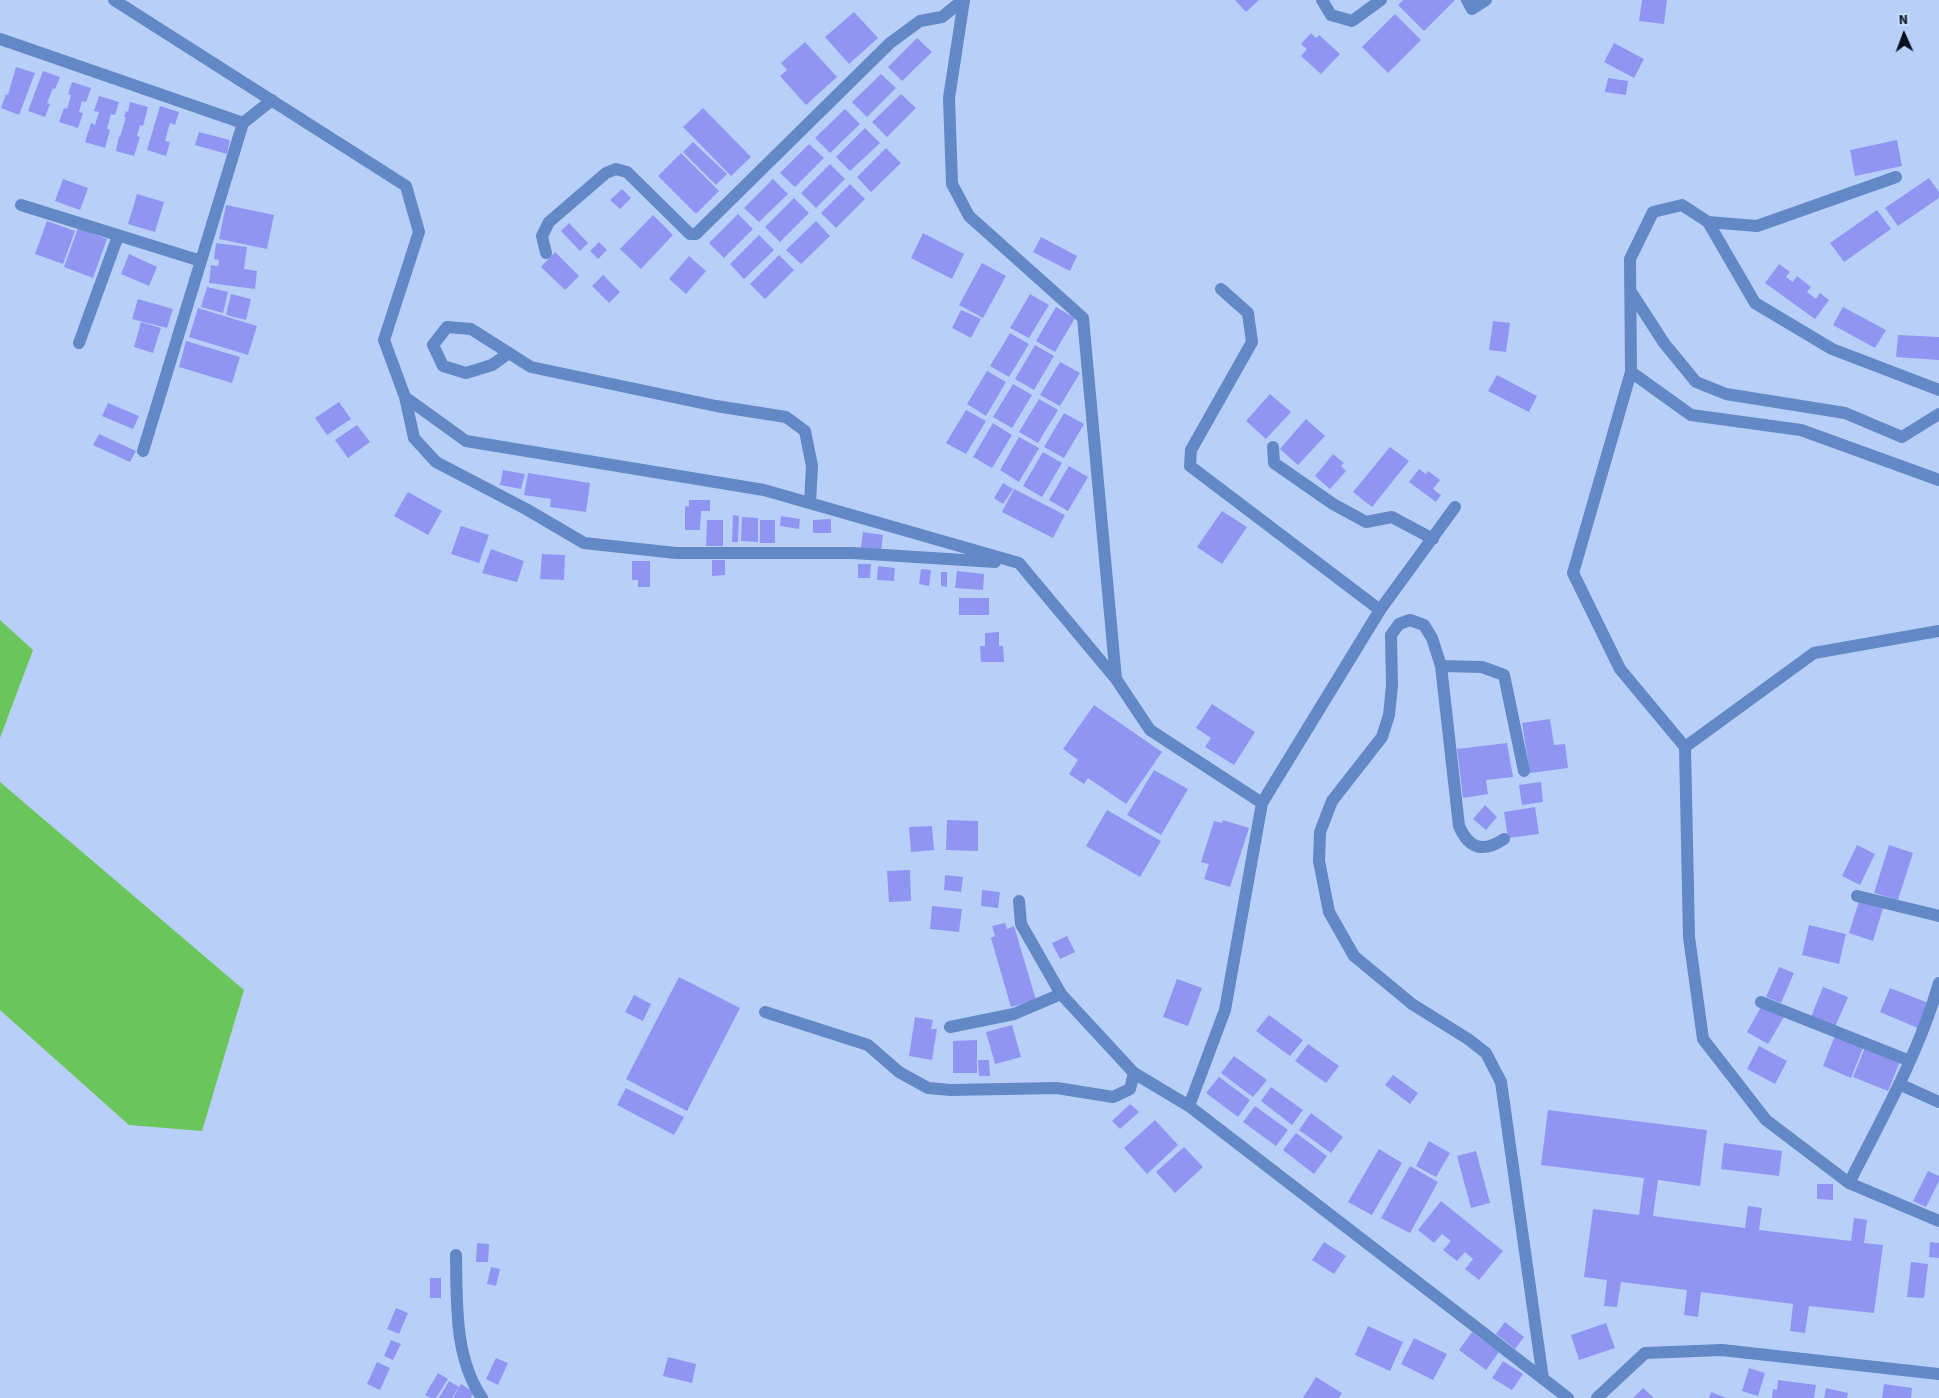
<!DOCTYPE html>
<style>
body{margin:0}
#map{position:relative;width:1939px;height:1398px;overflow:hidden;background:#b8d0f9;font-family:"Source Sans 3",sans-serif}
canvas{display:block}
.north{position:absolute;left:1879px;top:10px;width:50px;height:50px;-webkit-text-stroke:4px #c9ddfe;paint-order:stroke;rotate:358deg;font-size:14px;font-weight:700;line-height:20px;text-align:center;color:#070e1c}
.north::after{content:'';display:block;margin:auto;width:18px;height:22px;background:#070e1c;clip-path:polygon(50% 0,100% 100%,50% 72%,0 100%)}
</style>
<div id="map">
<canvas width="1939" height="1398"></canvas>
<div class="north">N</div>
</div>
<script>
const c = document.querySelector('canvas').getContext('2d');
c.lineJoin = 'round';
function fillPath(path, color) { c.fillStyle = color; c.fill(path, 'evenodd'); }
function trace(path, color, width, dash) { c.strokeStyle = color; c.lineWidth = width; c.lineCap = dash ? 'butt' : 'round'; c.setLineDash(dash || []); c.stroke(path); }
const water = new Path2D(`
 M0,620L33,650L0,738Z
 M0,782L244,990L202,1131L129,1125L0,1010Z`);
const building = new Path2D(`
 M1235,0H1259L1246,12Z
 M1403,0H1455L1424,31L1398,5Z
 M1642,0H1667L1664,24L1639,21Z
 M854,12L878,38L849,64L825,37Z
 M1395,14L1421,40L1388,73L1362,47Z
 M1311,33L1316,38L1319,35L1340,54L1321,74L1301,56L1307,49L1301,44Z
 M917,38L932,52L902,81L888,67Z
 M805,42L837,77L806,105L780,76L787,70L781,63Z
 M1614,43L1644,59L1634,78L1604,62Z
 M16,67L35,73L19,115L1,108L6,94L8,95Z
 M43,71L60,77L55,89L53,88L47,103L50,104L45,117L28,111Z
 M881,74L896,88L867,117L852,102Z
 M1608,78L1628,81L1626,95L1605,92Z
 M72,82L91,88L86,102L82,101L79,112L83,113L78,128L59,122L64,108L67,109L71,95L68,94Z
 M901,94L916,108L887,137L872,122Z
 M99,96L119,102L115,115L111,114L107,129L110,130L105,148L85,142L91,123L95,125L99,112L94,111Z
 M130,102L148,107L143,126L140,125L137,136L140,137L134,156L116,151L119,136L120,137L126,117H124L126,111L128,112Z
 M160,106L179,112L175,125L170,123L165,141L170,142L166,156L147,150Z
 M703,108L751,157L731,176L683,127Z
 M845,109L860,124L830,153L815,138Z
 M865,128L880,143L850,171L836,157Z
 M199,132L230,140L227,154L195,145Z
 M1897,140L1902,166L1855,176L1850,150Z
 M693,142L727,174L716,185L683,152Z
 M809,144L824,158L795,187L780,173Z
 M886,148L901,163L871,192L857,177Z
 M681,153L719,191L696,214L658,176Z
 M830,164L845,179L816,208L801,193Z
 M1929,178L1939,192V198L1898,226L1885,208Z
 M63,179L88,188L80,210L55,201Z
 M773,179L788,194L759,222L744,208Z
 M850,184L865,199L836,228L821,213Z
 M622,189L631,198L620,209L610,200Z
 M137,194L164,202L155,232L128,224Z
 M794,198L809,213L780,242L765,227Z
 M226,205L274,215L267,249L219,239Z
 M1877,210L1891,229L1844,262L1830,243Z
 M738,214L753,229L724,258L709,243Z
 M653,215L673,235L641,269L620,249Z
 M47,221L75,231L63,264L35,254Z
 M816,221L830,236L801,264L786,250Z
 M569,223L588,243L580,251L561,231Z
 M78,228L107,239L93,278L64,267Z
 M923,233L964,254L952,279L911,258Z
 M759,235L774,250L744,279L730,264Z
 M1041,237L1077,256L1070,271L1033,252Z
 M599,242L607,250L598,259L590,251Z
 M216,243L247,247L244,269L257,271L255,289L209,283L211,265L218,266L219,260L214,259Z
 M555,252L579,276L565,290L541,267Z
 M129,254L157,267L149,286L121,274Z
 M779,255L794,270L765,299L750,284Z
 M689,256L706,271L686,294L669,279Z
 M982,263L1006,276L983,318L959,305Z
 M1779,264L1790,272L1786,277L1793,282L1797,276L1811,287L1807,292L1816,299L1820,293L1829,300L1815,319L1765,283Z
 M603,275L620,292L609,303L592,286Z
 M207,287L228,292L223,313L201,307Z
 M231,294L251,299L246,320L226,315Z
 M1030,294L1049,305L1029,338L1010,328Z
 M138,299L173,309L167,328L132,319Z
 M1056,307L1075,318L1055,352L1036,341Z
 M1843,307L1886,330L1875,348L1833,325Z
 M198,308L257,326L248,355L189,337Z
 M961,310L981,319L971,338L952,328Z
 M1493,321L1510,323L1506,352L1489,350Z
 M141,322L161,328L153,353L134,347Z
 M1010,333L1029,344L1009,377L990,366Z
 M1898,335L1939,337V360L1896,357Z
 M186,341L240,357L232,383L179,367Z
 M1035,345L1054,356L1034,390L1015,379Z
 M1060,362L1080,373L1060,406L1040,395Z
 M987,371L1006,382L986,416L967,404Z
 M1497,375L1537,396L1529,412L1488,391Z
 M1013,384L1032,395L1012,428L993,417Z
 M1270,394L1291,412L1266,439L1246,421Z
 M1039,399L1058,410L1038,443L1019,432Z
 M339,402L351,419L327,435L315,418Z
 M108,403L139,416L133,429L102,416Z
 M966,410L986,421L966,454L946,443Z
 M1064,413L1084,424L1064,458L1044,447Z
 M1306,419L1325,436L1298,465L1280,449Z
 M993,423L1012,435L992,468L973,457Z
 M357,425L370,442L348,458L335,440Z
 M99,434L136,451L130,462L93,445Z
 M1019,437L1039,448L1019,482L1000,470Z
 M1390,447L1409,461L1372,507L1353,492Z
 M1043,452L1062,463L1042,497L1023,486Z
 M1333,454L1344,463L1341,466L1346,471L1330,489L1315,476Z
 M1069,466L1088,477L1068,511L1049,500Z
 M1419,469L1426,474L1428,471L1440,480L1433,489L1441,495L1436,502L1409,482Z
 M503,470L525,474L521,489L500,485Z
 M528,473L590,483L586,512L550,507L551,499L524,495Z
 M1003,483L1013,489L1003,504L994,498Z
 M1014,489L1065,515L1053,538L1002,512Z
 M408,492L442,511L428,535L394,516Z
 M689,500H710V511H701L700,530H685V506L689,507Z
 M1222,511L1247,527L1222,564L1197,547Z
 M733,515L739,516L738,542H732Z
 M781,516L800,519L799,529L780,526Z
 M742,517L758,518V542L741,541Z
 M831,519V533H813V520Z
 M707,520H723V546H706Z
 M760,520H775V543H760Z
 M461,526L489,535L479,563L451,554Z
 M863,532L883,535L881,551L861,548Z
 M491,549L524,561L517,582L482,573Z
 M542,554L565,555L564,580L540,579Z
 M712,560H725V575L712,576Z
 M632,561H650V587H638V580H632Z
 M858,564H871L870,578H858Z
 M878,566L895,568L894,581L877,580Z
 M921,569L931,570L929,586L919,584Z
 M957,571L984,574L983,590L955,588Z
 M941,572H947V587L941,586Z
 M959,598H989V615H959Z
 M999,632V646H1003L1004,662H981L980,646H985V633Z
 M1212,704L1255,732L1234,765L1205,747L1211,738L1196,728Z
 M1094,705L1162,752L1126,804L1088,778L1084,784L1069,774L1078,760L1063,749Z
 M1550,719L1554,745L1565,744L1568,768L1530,773L1522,723Z
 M1507,743L1513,777L1486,780L1488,794L1463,798L1457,749Z
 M1154,770L1188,789L1161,835L1127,815Z
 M1541,782L1543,802L1522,805L1519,785Z
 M1485,805L1497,817L1486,830L1473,819Z
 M1535,807L1539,834L1508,838L1504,812Z
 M1107,810L1161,841L1140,877L1086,846Z
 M947,820L978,821V851L946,850Z
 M1223,820L1249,828L1230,887L1204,879L1209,864L1201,862L1214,821L1222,823Z
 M932,826L934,850L911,852L909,827Z
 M1857,845L1875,854L1860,885L1842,876Z
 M1889,845L1913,853L1898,900L1874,893Z
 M910,870L911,901L889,902L887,871Z
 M945,875L963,877L961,892L944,890Z
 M982,890L1000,892L998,908L981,906Z
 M1860,898L1884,905L1873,941L1849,933Z
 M932,906L962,909L959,932L930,929Z
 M1005,923L1007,929L1014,926L1036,1000L1011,1007L991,938L995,936L992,926Z
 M1809,925L1846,934L1839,964L1802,955Z
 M1067,936L1075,952L1060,959L1052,943Z
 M1779,967L1794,973L1781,1003L1766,997Z
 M679,977L740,1008L687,1111L626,1079Z
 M1177,979L1202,988L1188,1026L1163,1017Z
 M1823,987L1848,997L1835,1027L1811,1017Z
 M1890,988L1931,1004L1920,1029L1880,1012Z
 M634,995L651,1004L643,1021L625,1012Z
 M1762,1005L1784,1017L1768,1044L1747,1032Z
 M1269,1015L1303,1040L1290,1056L1256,1031Z
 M915,1017L933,1020L931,1029H937L932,1060L909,1056Z
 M1012,1025L1021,1057L995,1064L986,1032Z
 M1836,1033L1864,1045L1851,1078L1823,1066Z
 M977,1040V1073H953V1041Z
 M1308,1044L1339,1066L1326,1083L1295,1061Z
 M1866,1045L1901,1059L1888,1091L1853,1077Z
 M1759,1046L1787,1061L1775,1084L1747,1069Z
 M1234,1056L1267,1080L1253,1097L1221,1073Z
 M978,1060H989L990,1076H979Z
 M1393,1075L1418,1093L1410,1104L1385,1085Z
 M1219,1077L1250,1100L1238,1117L1206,1093Z
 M1271,1087L1303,1110L1292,1125L1261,1101Z
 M626,1088L684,1117L674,1135L617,1105Z
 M1130,1104L1139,1112L1120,1129L1112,1121Z
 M1255,1106L1288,1130L1276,1146L1243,1122Z
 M1548,1110L1707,1130L1700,1186L1658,1180L1653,1216L1745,1228L1748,1206L1762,1208L1759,1230L1851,1241L1854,1218L1867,1220L1864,1243L1883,1245L1874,1313L1809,1306L1805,1333L1790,1331L1793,1304L1701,1292L1698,1317L1684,1315L1687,1290L1621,1282L1617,1307L1604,1306L1607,1280L1584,1277L1593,1209L1639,1215L1644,1178L1541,1165Z
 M1311,1113L1343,1137L1331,1153L1299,1130Z
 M1155,1120L1178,1145L1147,1174L1124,1148Z
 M1296,1133L1327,1156L1314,1174L1283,1150Z
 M1429,1141L1450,1153L1436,1177L1416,1166Z
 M1724,1143L1782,1151L1779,1176L1721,1169Z
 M1184,1147L1203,1167L1175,1193L1156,1172Z
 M1379,1149L1402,1163L1372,1215L1348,1202Z
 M1476,1151L1490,1203L1471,1208L1457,1156Z
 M1410,1166L1438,1182L1410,1233L1381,1218Z
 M1928,1171L1939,1176V1181L1926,1207L1913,1201Z
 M1817,1184H1833V1200L1817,1199Z
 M1441,1201L1503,1251L1479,1280L1465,1269L1473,1259L1465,1252L1457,1261L1443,1250L1451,1241L1442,1234L1434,1243L1418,1230Z
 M1324,1242L1346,1256L1334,1274L1312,1260Z
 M1930,1242L1939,1243V1258L1929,1257Z
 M477,1243L489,1244L488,1262H476Z
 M1911,1262L1928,1264L1924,1298L1907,1297Z
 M491,1267L500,1269L496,1286L487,1284Z
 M430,1278H441V1298H430Z
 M396,1308L408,1313L399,1334L387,1329Z
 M1505,1322L1524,1337L1515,1349L1496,1334Z
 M1606,1323L1615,1348L1579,1360L1571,1335Z
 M1368,1326L1403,1342L1390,1371L1355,1355Z
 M1472,1332L1499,1352L1486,1370L1459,1350Z
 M1414,1338L1447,1354L1433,1380L1401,1364Z
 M391,1340L401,1344L393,1360L384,1356Z
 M668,1357L696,1364L692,1383L663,1376Z
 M496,1358L508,1363L498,1385L486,1379Z
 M1503,1361L1523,1374L1512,1390L1492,1378Z
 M377,1362L390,1368L380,1390L367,1384Z
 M1749,1368L1765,1373L1758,1396L1742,1391Z
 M438,1373L448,1379L436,1398H431L425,1395Z
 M1316,1377L1342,1393L1339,1398H1303Z
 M1778,1380L1816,1385L1814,1398H1772L1773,1389L1777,1390Z
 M449,1381L459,1387L452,1398H439Z
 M461,1384L474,1392L471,1398H453Z
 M1884,1384L1912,1388L1911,1398H1882Z
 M1643,1388L1654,1398H1633Z
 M1826,1388L1848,1393L1847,1398H1824Z
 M1711,1392L1726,1398H1709Z`);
const minor = new Path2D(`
 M114,0L406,186L419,232L384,340L405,397L466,441L764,490L1019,563L1116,679L1150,730L1262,803L1225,1010L1189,1106L1568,1398
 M964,0L949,98L952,184L969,216L1083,318L1116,679
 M1322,0L1331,15L1352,21L1381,0
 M1467,0L1472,9L1486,0
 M0,39L243,123
 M21,205L201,261
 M1708,222L1757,226L1896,177
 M546,253L542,236L549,222L606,173L616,169L627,172L690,234H696L890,43L920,21L942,17L963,0
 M1221,289L1248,313L1252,342L1191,450L1190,466L1380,610
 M1631,292L1664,343L1696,382L1726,394L1845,413L1902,437L1939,414
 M79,343L118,236
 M509,353L492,365L466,373L443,366L433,345L447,327L471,329L531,367L716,406L786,417L805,431L812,466L810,503
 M1631,372L1691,415L1801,430L1939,480
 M1939,390L1832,349L1755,303L1708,222L1682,205L1653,212L1630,259L1631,372L1573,573L1620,669L1685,747L1689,937L1703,1039L1766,1120L1849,1183L1939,1221
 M405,397L414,438L436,462L526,509L584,543L676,553H853L995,562
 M1273,447L1274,463L1333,504L1366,522L1392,517L1433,539
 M143,451L243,123L272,100
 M1441,666L1482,667L1504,675L1524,771
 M1685,747L1814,653L1939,631
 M1262,803L1380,610L1455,507
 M1504,839C1483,853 1469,849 1459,826L1441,666L1432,638L1424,625L1410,620L1399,624L1391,635L1392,685L1389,715L1382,737L1332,801L1320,832L1319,861L1329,912L1354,956L1412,1004L1468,1039L1486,1053L1501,1082L1543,1379
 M1857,896L1939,916
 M1019,901L1021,924L1061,994L1134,1073L1189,1106
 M1761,1002L1910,1061
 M765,1012L868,1045L899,1072L928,1088L951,1090L1057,1088L1113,1097L1130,1089L1134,1073
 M950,1027L1014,1014L1061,994
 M1899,1084L1939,1102
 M1849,1183C1882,1118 1919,1053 1939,983
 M456,1255C457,1303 454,1357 482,1398
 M1597,1398L1645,1353L1722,1350L1939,1374`);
fillPath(water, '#6ac55a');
fillPath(building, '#9195f2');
trace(minor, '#6388c6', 12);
</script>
